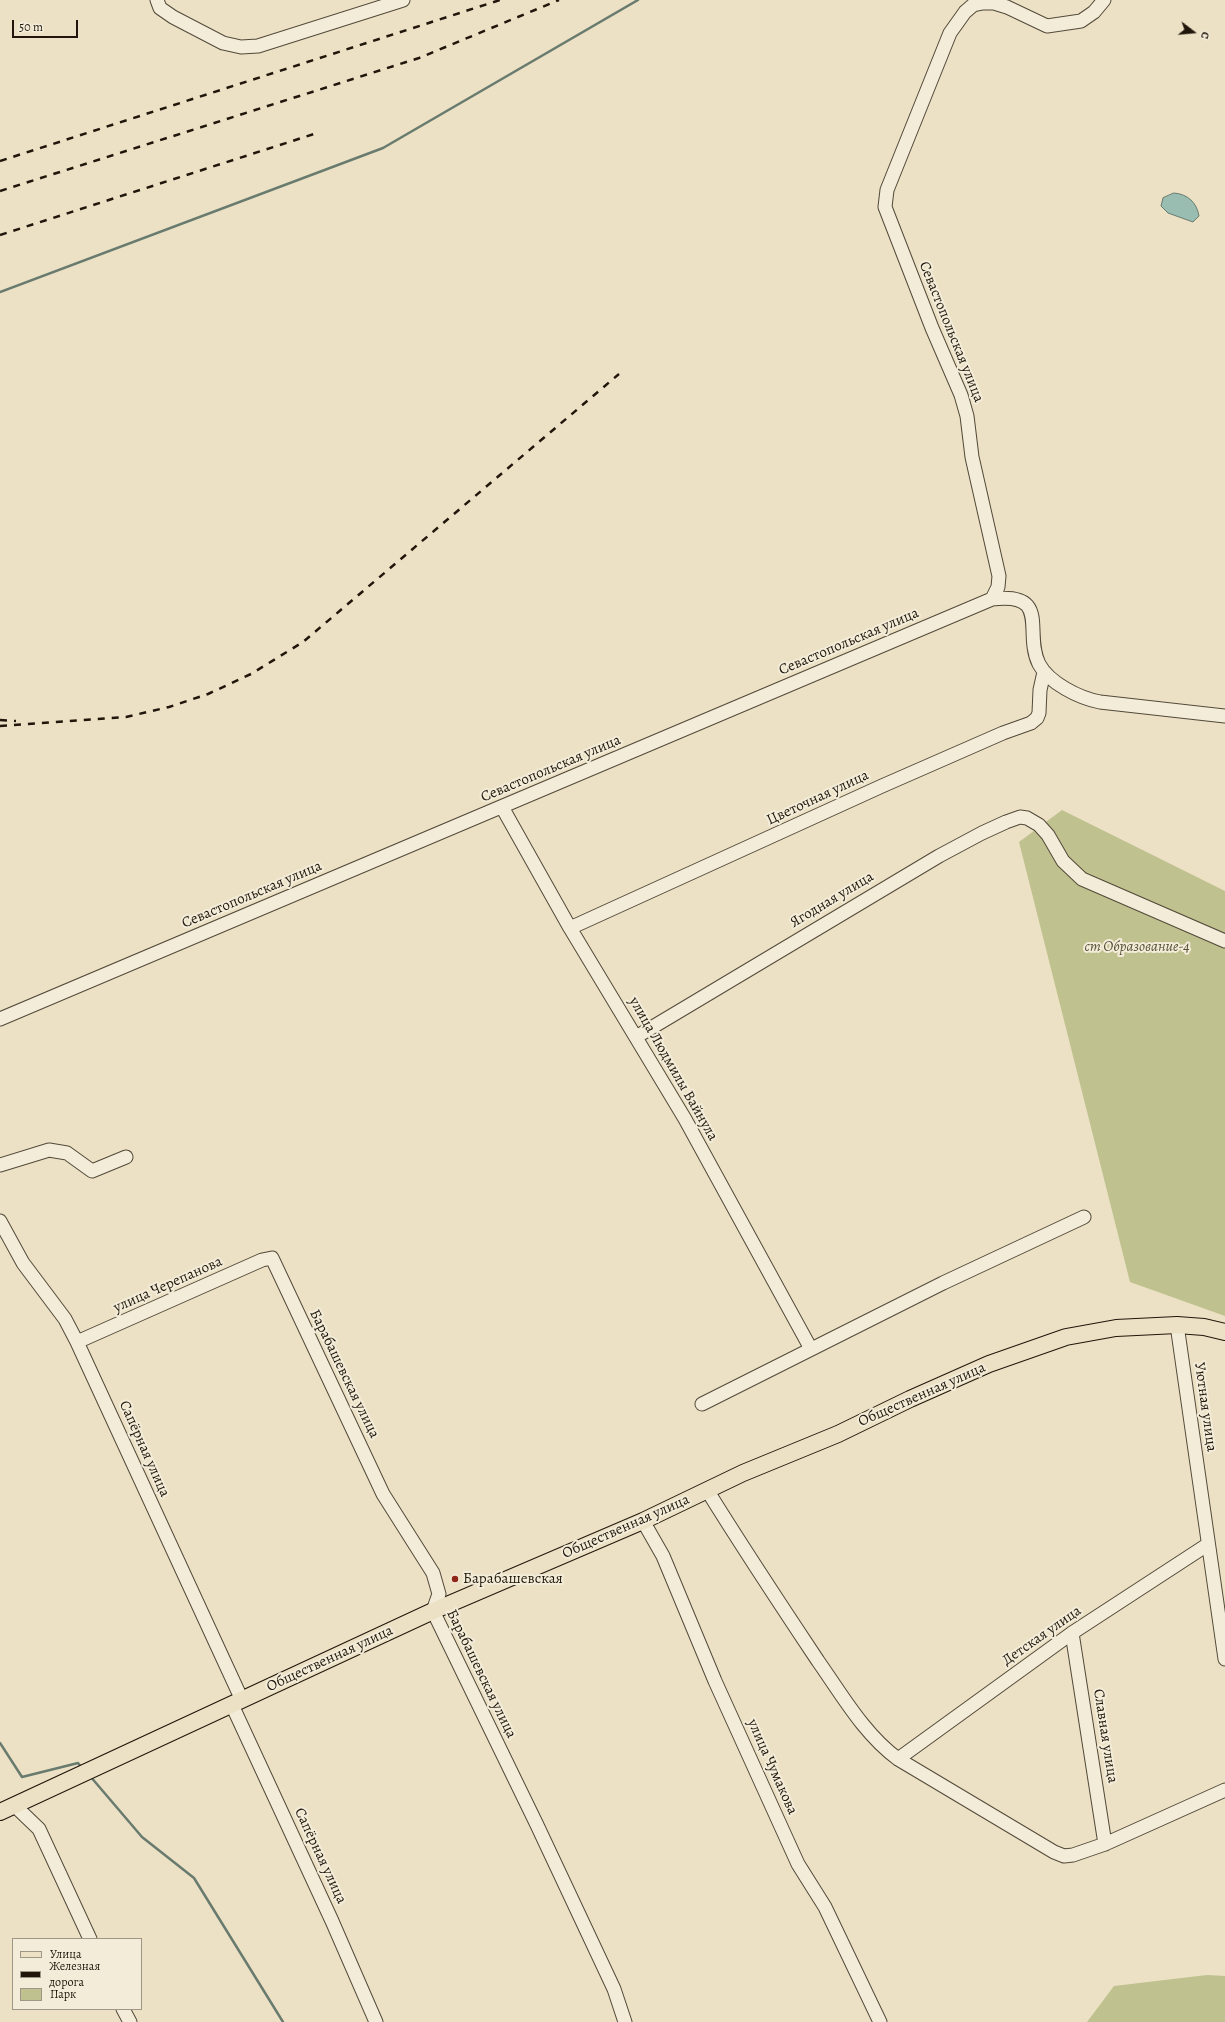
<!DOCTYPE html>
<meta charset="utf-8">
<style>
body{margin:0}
#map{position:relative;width:1225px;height:2022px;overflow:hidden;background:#ece1c4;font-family:Alegreya,serif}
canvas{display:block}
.legend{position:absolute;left:12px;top:1938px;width:130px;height:72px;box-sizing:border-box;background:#f3ecd9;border:1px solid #9f9687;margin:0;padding:5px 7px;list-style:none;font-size:12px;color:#20160b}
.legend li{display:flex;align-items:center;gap:8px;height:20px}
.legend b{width:20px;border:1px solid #9f9687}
.north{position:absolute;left:1173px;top:12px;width:40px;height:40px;-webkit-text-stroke:3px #f3ecd9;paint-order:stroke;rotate:106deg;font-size:11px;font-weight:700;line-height:16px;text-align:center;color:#20160b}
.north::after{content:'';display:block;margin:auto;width:14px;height:18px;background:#20160b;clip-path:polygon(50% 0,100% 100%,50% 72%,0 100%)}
.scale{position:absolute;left:12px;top:20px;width:66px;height:18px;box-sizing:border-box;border:2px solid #20160b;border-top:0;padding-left:5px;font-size:12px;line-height:14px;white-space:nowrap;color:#20160b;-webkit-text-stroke:3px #f3ecd9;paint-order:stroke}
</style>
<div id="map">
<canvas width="1225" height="2022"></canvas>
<ul class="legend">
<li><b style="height:5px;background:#ece1c4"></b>Улица</li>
<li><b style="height:5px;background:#20160b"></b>Железная дорога</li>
<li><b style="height:11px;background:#bfc18f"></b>Парк</li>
</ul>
<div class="north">С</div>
<div class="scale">50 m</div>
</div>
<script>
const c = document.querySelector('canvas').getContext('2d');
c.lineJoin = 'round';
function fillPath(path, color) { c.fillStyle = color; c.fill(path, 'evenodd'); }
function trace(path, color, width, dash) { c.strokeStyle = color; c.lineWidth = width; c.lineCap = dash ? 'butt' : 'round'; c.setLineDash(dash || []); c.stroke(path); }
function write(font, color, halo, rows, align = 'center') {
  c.font = font + ' Alegreya,serif'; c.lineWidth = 4; c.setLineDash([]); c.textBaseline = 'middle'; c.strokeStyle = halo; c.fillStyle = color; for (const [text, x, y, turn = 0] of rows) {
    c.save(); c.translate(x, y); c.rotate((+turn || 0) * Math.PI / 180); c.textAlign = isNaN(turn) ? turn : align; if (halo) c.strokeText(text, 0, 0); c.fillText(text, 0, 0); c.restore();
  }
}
const green = new Path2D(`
 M1062,810L1225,891V1316L1130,1282L1019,842Z
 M1207,1975L1225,1976V2022H1087L1114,1986Z`);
const water = new Path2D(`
 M1174,193C1188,194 1197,203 1199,216L1193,222L1168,213L1161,206L1163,198Z`);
const stream = new Path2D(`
 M0,292L383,148L638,0
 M0,1743L22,1777L78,1763L82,1768
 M90,1776L142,1837L194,1878L283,2022`);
const minor = new Path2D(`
 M157,0L160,8L173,17L223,43L241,47L258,46L403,0
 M992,599C1052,592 1023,632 1039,664C1049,683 1079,698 1100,702L1225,716
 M502,807L570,928L685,1119L811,1349
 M570,928L882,786L1003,733L1031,723L1037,718L1039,713L1040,690L1044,672
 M0,1019L992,599L998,587L999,576L972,457L967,416L961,395L932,328L885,207L887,190L950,33L965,12L973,5L983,3H994L1007,7L1047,26L1081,21L1094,12L1104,0
 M636,1037L939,856L982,833L1006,822L1020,817L1027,818L1039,825L1048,835L1063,861L1082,879L1225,941
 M0,1165L49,1150L67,1153L92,1171L126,1157
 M0,1221L23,1263L65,1319L77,1342L242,1700
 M1177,1325L1225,1659
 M77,1342L262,1260L272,1258L383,1494L433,1573L439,1594L433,1611L537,1825L614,1989L625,2022
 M702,1404L943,1283L1084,1217
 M707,1490C743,1548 780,1604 818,1661C842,1695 864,1734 898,1759L1054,1852L1064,1856L1073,1855L1105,1844L1225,1790
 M643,1521L663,1556L715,1681L798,1864L825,1907L880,2022
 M1072,1633L1105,1844
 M232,1705L332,1921L376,2022
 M898,1759L1072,1633L1207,1545
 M14,1805L39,1829L90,1939
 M123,2009L130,2022`);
const major = new Path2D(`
 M0,1812L433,1611L643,1521L743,1473L838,1434L910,1399L989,1364L1066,1337L1116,1328L1177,1325L1204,1327L1225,1332`);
const rail = new Path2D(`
 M0,161L500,0
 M0,191L419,58L559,0
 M0,235L314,134
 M0,720L16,721
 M0,726L126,717L169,707L208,694L251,674L303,642L619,374`);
const markers = [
 [455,1579,4,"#8f2418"]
];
const streetNames = [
 ["Севастопольская улица",951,332,68],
 ["Севастопольская улица",849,642,-23],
 ["Севастопольская улица",551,769,-23],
 ["Цветочная улица",818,798,-25],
 ["Севастопольская улица",252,895,-23],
 ["Ягодная улица",832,900,-31],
 ["улица Людмилы Вайнула",673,1069,60],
 ["улица Черепанова",168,1285,-24],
 ["Барабашевская улица",344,1374,64],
 ["Общественная улица",922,1395,-24],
 ["Уютная улица",1205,1407,82],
 ["Сапёрная улица",144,1449,66],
 ["Общественная улица",626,1527,-24],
 ["Детская улица",1042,1636,-35],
 ["Общественная улица",330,1659,-25],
 ["Барабашевская улица",481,1674,64],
 ["Славная улица",1105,1736,81],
 ["улица Чумакова",772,1767,66],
 ["Сапёрная улица",320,1856,65]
];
const parkNames = [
 ["ст Образование-4",1137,947]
];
const poiNames = [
 ["Барабашевская",463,1579]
];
fillPath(green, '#bfc18f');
fillPath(water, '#99beb1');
trace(water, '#697b6f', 1);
trace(stream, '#697b6f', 2.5);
trace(minor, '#534939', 15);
trace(major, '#20160b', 18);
trace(minor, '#f3ecd9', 13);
trace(major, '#ece1c4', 16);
trace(rail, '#20160b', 2.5, [7, 7]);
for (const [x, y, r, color] of markers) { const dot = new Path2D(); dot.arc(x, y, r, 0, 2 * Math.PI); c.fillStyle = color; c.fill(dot); trace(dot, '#f3ecd9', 1.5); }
write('15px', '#20160b', '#f3ecd9', streetNames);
write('italic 15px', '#585239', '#f3ecd9', parkNames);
write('15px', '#20160b', '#f3ecd9', poiNames, 'left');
</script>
